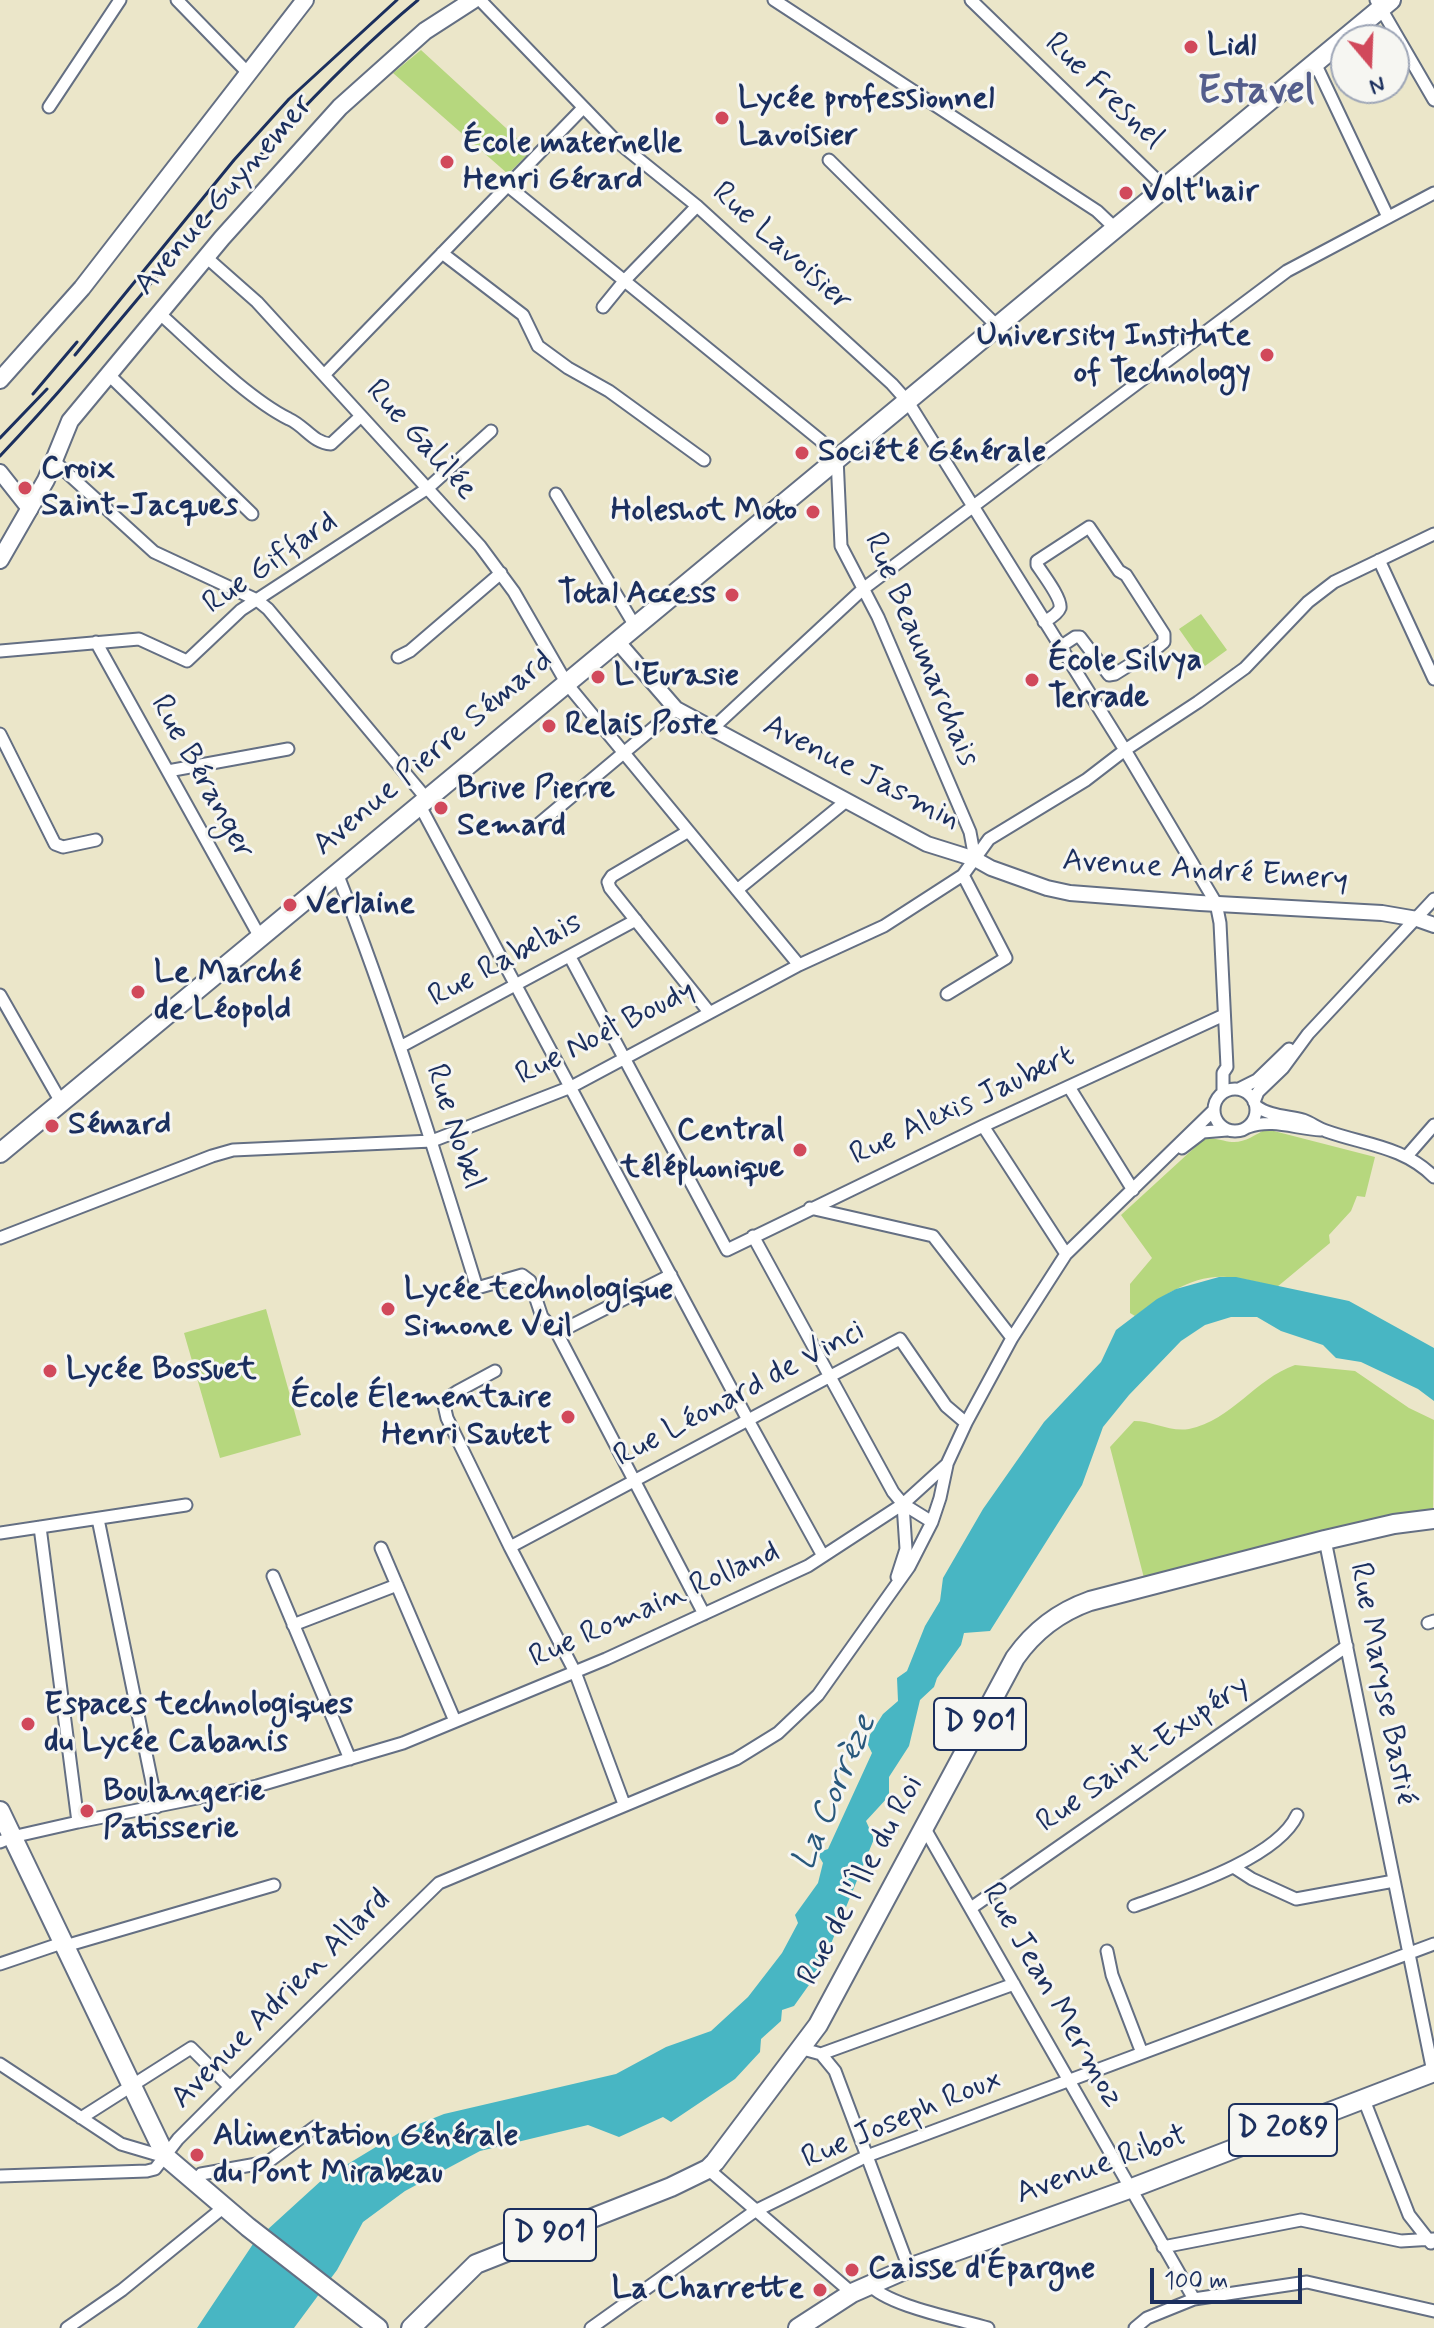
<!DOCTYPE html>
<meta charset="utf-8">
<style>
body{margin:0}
#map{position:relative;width:1434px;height:2328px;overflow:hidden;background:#ebe6c9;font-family:Mynerve,sans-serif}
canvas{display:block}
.north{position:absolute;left:1330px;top:24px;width:80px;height:80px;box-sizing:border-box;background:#f6f6f2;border:2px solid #9ea6b7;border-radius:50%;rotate:161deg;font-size:22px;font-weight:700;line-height:32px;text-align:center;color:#1b2f5e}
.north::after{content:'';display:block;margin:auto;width:28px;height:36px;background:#d1495b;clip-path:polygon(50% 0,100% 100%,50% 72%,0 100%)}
.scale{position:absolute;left:1150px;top:2268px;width:152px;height:36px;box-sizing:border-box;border:4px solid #1b2f5e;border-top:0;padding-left:10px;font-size:24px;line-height:28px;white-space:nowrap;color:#1b2f5e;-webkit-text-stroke:6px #f6f6f2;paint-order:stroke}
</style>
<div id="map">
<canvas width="1434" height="2328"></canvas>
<div class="north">N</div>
<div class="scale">100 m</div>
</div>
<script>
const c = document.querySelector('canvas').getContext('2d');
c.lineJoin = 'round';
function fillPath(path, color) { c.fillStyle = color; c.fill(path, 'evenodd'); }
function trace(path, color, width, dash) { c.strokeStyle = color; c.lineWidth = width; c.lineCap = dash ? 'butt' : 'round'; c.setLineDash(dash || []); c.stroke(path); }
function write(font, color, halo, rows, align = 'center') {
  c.font = font + ' Mynerve,sans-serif'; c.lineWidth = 6; c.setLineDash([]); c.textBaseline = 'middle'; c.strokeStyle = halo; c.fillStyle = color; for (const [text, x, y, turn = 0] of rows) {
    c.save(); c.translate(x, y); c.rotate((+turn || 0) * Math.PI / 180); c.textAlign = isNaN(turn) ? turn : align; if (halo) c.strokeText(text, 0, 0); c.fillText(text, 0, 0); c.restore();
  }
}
const green = new Path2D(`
 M421,50L531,151L508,174L393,73Z
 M1201,614L1227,650L1205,666L1179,629Z
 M1266,1129L1375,1157L1365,1197L1357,1196L1351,1211L1329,1235L1330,1243L1277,1287C1261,1283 1244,1278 1227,1277C1193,1274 1161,1297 1135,1316L1130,1313V1284L1152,1258L1121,1215L1204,1139C1215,1137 1222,1141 1232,1142C1244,1143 1255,1135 1266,1129Z
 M266,1309L301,1435L220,1458L184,1333Z
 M1295,1365L1355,1371L1409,1408L1434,1420L1433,1511L1144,1578L1110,1447L1134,1421C1153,1421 1169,1432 1189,1429C1232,1420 1255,1379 1295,1365Z`);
const water = new Path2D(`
 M1219,1277H1236L1349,1301L1434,1348V1401L1418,1389L1361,1362L1336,1358L1323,1345L1281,1331L1257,1317H1231L1205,1325L1181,1341L1129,1395L1103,1427L1082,1485L990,1631L964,1633L961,1645L937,1678L934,1687L920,1700L909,1746L889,1777V1796L866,1821L874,1839L821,1968L794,2006L782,2010L781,2021L761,2039L760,2052L735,2079L671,2122L663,2117L619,2137L588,2125L480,2151L405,2191L363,2222L337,2270L294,2328H197L255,2241L323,2179L404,2130L444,2114L616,2074L666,2047L711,2031L748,1997L782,1953L798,1923L795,1915L818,1883L823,1863L817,1853L828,1849L872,1753L866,1741L883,1714L898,1701L897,1678L907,1671L925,1626L940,1601L943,1578L983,1509L1044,1422L1101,1362L1116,1330L1157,1299L1176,1289Z`);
const minor = new Path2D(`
 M177,0L248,73
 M480,0L615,140L697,206L892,384L908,402L1125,750L1216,903L1220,923L1227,1067L1223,1073V1092
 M774,0L1097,211L1116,229
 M971,0L1165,188
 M1376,0L1434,100
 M1315,63L1388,217
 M49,107L120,0
 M829,160L998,327
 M508,186L820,440L837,457L841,546L878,617L970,832L975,859
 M442,253L523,315L538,346L568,368L609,391L704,460
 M206,257L257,302L480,546L514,592L567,684L799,965
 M603,307L625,280L697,206
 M159,313C196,346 247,398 289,419C305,426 313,443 331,444L361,416
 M108,374L252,514
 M325,374L583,108
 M54,461L154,552L257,600L268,609L426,798
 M556,494L635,626
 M1379,560L1434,679
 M1044,622C1049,619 1058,614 1060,608C1062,599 1043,574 1037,565V561L1089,527L1119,571L1126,575L1164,634V642L1158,647L1115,674L1109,675L1080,637H1075L1060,647
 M96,642L261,939
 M0,651L139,639L187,661L241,610L428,488L491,431
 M398,657L410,651L501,573
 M713,728L863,589L1287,271L1434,193
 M0,734L55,844L63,847L96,840
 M168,771L288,749
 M419,804L748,1420L823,1556
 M534,828L676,709
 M687,832L612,876L608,882L610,888L709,1012
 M337,873C390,1009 434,1148 477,1288L522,1275L530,1281L542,1317L557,1333L704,1614
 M737,890L845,802
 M570,957L727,1250L983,1126L1224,1015
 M947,994L1006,958L963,875
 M0,995L61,1102
 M400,1047L636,920
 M1069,1087L1133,1190
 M1239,1089L1257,1080L1289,1049
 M1214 1110a21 21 0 1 1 42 0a21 21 0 1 1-42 0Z
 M1254,1102L1258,1092L1283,1068L1308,1034L1434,899
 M1256,1106C1269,1116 1287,1116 1303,1120C1311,1123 1318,1128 1326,1131C1365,1145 1403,1146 1434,1177
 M983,1126L1066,1254
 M1248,1127C1273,1118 1296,1129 1321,1130
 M1182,1148L1203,1132L1227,1130
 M1407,1156L1434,1125
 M810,1208L933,1236L1012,1338
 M753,1236L893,1492L903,1504L932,1522
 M0,1238L212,1156L233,1150L432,1141L571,1087L799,965L884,926L963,875L989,839L1086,780L1125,750L1198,702L1245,668L1308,602L1334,582L1434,534
 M557,1333L671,1275
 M495,1371L458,1391L449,1397L444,1405L447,1418L510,1547L575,1672L624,1804
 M98,1519L157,1807
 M40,1527L78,1822
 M0,1533L186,1505
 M1325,1540L1433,2072
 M510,1547L900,1339L946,1406L966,1423
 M381,1548L455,1721
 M273,1576L350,1759
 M897,1577L906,1549L903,1504
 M1428,1623L1434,1621
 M293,1625L397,1585
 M925,1829L1194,2299
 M0,1842L12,1837L78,1822L257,1786L403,1743L606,1659L808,1566L903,1504L947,1464L966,1423L1012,1338L1066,1254L1214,1110
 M1235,1868L1252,1879L1296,1899L1394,1881
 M1134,1906C1178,1890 1277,1859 1297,1815
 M971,1908L1347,1646
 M1107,1951L1112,1975L1142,2053
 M0,1964L56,1945L72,1944L274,1885
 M803,2049L821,2054L1014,1984
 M821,2054L835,2071L909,2268
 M0,2064L121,2144L165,2157
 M1364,2100L1409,2215L1431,2243
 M81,2118L191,2048L230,2087
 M708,2169L852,2293
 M0,2176L147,2171L155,2169L178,2139L230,2087L439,1883L736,1759L778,1733L818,1695L909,1567L932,1522L940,1498L947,1465
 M194,2182L201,2174L268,2162L315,2127
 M1163,2247L1301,2220L1401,2241L1434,2239
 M869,2284C887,2306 959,2319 988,2328
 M67,2328L122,2290L224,2207
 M591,2328L755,2211L867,2156L1434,1944
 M1135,2328L1147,2318L1194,2299L1307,2282L1434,2311`);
const tertiary = new Path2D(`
 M0,472L30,510
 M617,641L676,709L927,844L975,859L991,868L1047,888L1070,893L1200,903L1382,913L1417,919L1434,925`);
const secondary = new Path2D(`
 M0,380L82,288L305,0
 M0,560L46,480L70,421L222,238L340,107L425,31L473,0`);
const primary = new Path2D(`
 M0,1153L1391,0
 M0,1811L166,2157L248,2227L378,2328
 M411,2328L476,2264L671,2187L708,2169L715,2162L818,2025L1015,1658C1034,1631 1059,1612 1090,1601L1325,1540L1394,1524L1434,1519
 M798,2328L852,2293L909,2268L1132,2188L1434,2072`);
const rail = new Path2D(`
 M75,355L234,160L289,99L397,0
 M33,394L77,342
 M0,438L47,389
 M0,456C142,307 258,133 418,0`);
const markers = [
 [1191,47,8,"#d1495b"],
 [722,118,8,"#d1495b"],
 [447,162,8,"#d1495b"],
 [1126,193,8,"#d1495b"],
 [1267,355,8,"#d1495b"],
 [802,453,8,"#d1495b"],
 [25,488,8,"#d1495b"],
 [813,512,8,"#d1495b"],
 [732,595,8,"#d1495b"],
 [598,677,8,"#d1495b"],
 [1032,680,8,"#d1495b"],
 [549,726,8,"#d1495b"],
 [441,808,8,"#d1495b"],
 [290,905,8,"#d1495b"],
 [138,992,8,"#d1495b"],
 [52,1126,8,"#d1495b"],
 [800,1150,8,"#d1495b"],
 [388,1309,8,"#d1495b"],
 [50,1371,8,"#d1495b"],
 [568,1417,8,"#d1495b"],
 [28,1724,8,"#d1495b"],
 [87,1811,8,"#d1495b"],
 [197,2155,8,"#d1495b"],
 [852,2270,8,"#d1495b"],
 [820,2290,8,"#d1495b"]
];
const shields = [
 [980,1724,92],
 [1283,2130,108],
 [550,2235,92]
];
const shieldNames = [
 ["D 901",980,1724],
 ["D 2089",1283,2130],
 ["D 901",550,2235]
];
const poiNames = [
 ["Lidl",1207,47],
 ["Lycée professionnel",738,100],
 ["Lavoisier",738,137],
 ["École maternelle",463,144],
 ["Henri Gérard",463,181],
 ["Volt'hair",1142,193],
 ["University Institute",1251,337,"right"],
 ["of Technology",1251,374,"right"],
 ["Société Générale",818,453],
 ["Croix",41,470],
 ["Saint-Jacques",41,507],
 ["Holeshot Moto",797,512,"right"],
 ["Total Access",716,595,"right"],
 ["École Silvya",1048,662],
 ["Terrade",1048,699],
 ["L'Eurasie",614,677],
 ["Relais Poste",565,726],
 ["Brive Pierre",457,790],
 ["Semard",457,827],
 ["Verlaine",306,905],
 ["Le Marché",154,974],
 ["de Léopold",154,1011],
 ["Sémard",68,1126],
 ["Central",784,1132,"right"],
 ["téléphonique",784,1169,"right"],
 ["Lycée technologique",404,1291],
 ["Simone Veil",404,1328],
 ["Lycée Bossuet",66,1371],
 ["École Élementaire",552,1399,"right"],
 ["Henri Sautet",552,1436,"right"],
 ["Espaces technologiques",44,1706],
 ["du Lycée Cabanis",44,1743],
 ["Boulangerie",103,1793],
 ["Patisserie",103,1830],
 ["Alimentation Générale",213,2137],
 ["du Pont Mirabeau",213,2174],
 ["Caisse d'Épargne",868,2270],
 ["La Charrette",804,2290,"right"]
];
const streetNames = [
 ["Rue Fresnel",1103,92,44],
 ["Avenue Guynemer",225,196,-49],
 ["Rue Lavoisier",781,248,42],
 ["Rue Galilée",420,441,48],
 ["Rue Giffard",271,564,-35],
 ["Rue Beaumarchais",920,650,67],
 ["Avenue Pierre Sémard",434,754,-40],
 ["Avenue Jasmin",861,774,27],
 ["Rue Béranger",201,778,61],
 ["Avenue André Emery",1205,872,4],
 ["Rue Rabelais",506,961,-28],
 ["Rue Noël Boudy",606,1034,-27],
 ["Rue Alexis Jaubert",963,1107,-25],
 ["Rue Nobel",453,1127,72],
 ["Rue Léonard de Vinci",740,1395,-28],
 ["Rue Romain Rolland",655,1606,-24],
 ["Rue Maryse Bastié",1381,1684,79],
 ["Rue Saint-Exupéry",1144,1755,-35],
 ["Rue de l'Île du Roi",862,1881,-62],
 ["Rue Jean Mermoz",1051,1996,60],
 ["Avenue Adrien Allard",282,2000,-45],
 ["Rue Joseph Roux",902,2120,-23],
 ["Avenue Ribot",1102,2166,-20]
];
const waterNames = [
 ["La Corrèze",836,1793,-67]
];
const districtNames = [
 ["Estavel",1256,94]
];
fillPath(green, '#b6d77e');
fillPath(water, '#48b6c3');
trace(minor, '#646f83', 15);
trace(tertiary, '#646f83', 18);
trace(secondary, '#646f83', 20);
trace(primary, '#646f83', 22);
trace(minor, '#fff', 11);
trace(tertiary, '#fff', 14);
trace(secondary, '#fff', 16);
trace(primary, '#fff', 18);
trace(rail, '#1b2f5e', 3);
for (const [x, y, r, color] of markers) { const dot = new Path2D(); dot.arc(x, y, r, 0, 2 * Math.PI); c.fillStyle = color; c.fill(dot); trace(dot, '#f6f6f2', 3); }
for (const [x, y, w] of shields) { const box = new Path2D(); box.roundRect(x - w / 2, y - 26, w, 52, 6); c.fillStyle = '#f6f6f2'; c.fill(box); trace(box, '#1b2f5e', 2); }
write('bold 30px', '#1b2f5e', null, shieldNames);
write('bold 32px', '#1b2f5e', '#f6f6f2', poiNames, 'left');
write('32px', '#1b2f5e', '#f6f6f2', streetNames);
write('italic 34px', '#28587c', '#f6f6f2', waterNames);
write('bold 40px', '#545e8c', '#f6f6f2', districtNames);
</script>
